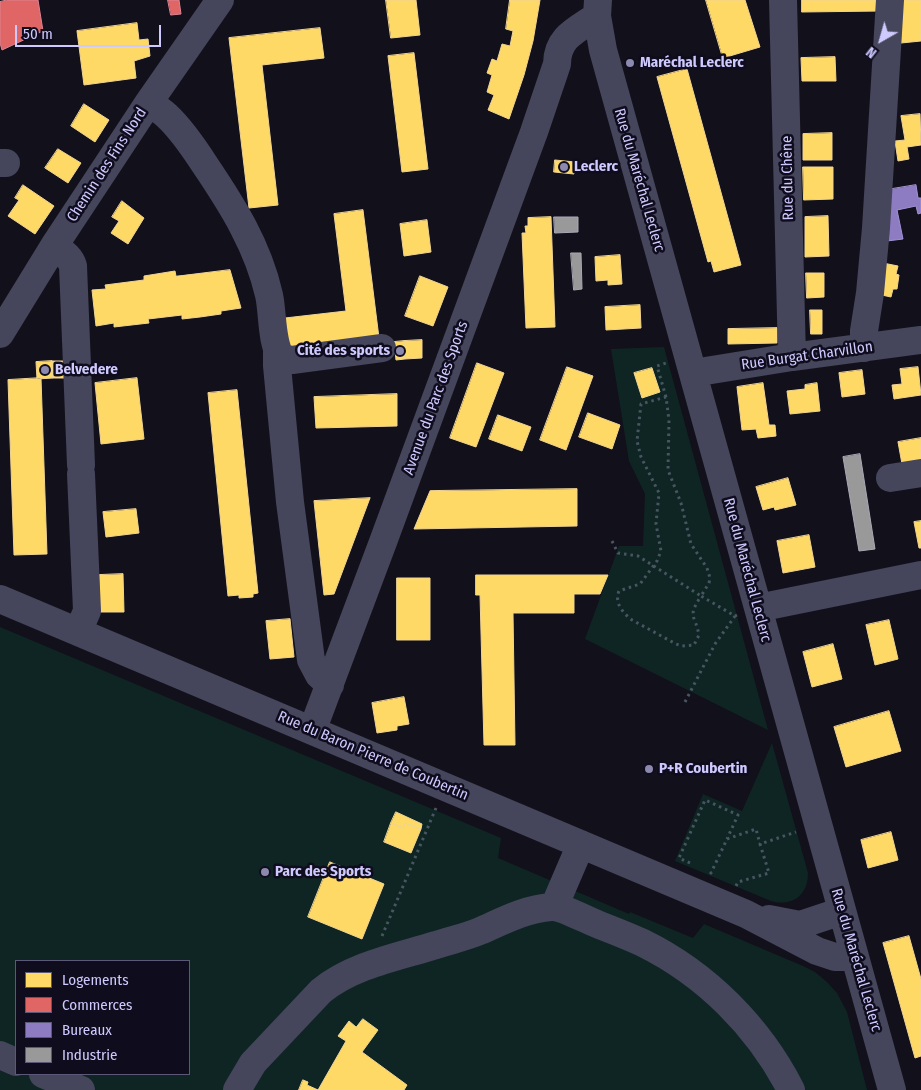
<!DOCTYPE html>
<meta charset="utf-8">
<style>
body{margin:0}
#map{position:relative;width:921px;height:1090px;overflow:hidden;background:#12101a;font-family:"Fira Sans Condensed",sans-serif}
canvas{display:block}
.legend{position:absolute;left:15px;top:960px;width:175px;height:115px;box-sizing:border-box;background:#0f0c1e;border:1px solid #5b5878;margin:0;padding:6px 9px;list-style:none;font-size:15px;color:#cecafe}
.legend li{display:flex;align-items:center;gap:10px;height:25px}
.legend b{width:25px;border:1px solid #5b5878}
.north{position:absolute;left:856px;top:15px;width:50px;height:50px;-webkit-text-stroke:4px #0f0c1e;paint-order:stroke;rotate:218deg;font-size:14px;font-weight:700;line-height:20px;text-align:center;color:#cecafe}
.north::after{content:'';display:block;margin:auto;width:18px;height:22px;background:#cecafe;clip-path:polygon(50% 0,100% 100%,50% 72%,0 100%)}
.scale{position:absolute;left:15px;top:25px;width:146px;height:22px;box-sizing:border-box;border:2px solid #cecafe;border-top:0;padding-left:6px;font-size:15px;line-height:18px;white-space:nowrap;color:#cecafe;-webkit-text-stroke:4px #0f0c1e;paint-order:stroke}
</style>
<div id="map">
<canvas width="921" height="1090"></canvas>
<ul class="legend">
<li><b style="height:14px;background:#ffd966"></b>Logements</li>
<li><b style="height:14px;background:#e06666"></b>Commerces</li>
<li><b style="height:14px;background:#8e7cc3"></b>Bureaux</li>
<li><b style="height:14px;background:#999"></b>Industrie</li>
</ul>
<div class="north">N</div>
<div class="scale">50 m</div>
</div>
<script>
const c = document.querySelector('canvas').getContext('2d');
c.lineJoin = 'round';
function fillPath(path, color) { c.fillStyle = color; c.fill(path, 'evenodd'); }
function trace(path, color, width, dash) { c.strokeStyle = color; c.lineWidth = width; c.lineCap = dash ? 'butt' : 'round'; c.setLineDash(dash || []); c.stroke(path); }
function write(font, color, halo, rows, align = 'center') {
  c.font = font + ' "Fira Sans Condensed",sans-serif'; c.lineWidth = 5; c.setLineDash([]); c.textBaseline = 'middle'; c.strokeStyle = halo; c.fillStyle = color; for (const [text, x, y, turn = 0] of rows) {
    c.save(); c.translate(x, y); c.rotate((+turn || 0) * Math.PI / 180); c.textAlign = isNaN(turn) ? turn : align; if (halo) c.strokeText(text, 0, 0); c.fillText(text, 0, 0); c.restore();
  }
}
const green = new Path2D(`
 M664,347L768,730L585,639L619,546H643L645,494L629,461L611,349Z
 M0,627L501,838L498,858L629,914L630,912L693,938L704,924L803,966L815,972L827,982L837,993L847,1012L867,1090H0ZM16,961H189V1074H16Z
 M772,743L808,873C808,895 793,907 771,901L675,861L703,794L742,811Z`);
const homes = new Path2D(`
 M386,0H416L420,35L391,38Z
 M510,0H540L533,41L524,75L509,119L488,110L494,95L487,92L492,75L487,73L492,59L497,61L502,44L510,46L513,31L506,29Z
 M706,0H745L760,47L723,58Z
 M802,0H881V11L802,12Z
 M897,0H921V41L891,44Z
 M137,23L139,40L148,39L150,56L134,61L136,78L84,85L77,31Z
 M320,28L324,58L262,65L278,205L249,208L229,38Z
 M414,53L428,169L402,172L388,56Z
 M835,57L836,81H802L801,58Z
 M687,69L741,265L714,272L711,261L708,262L657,77Z
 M84,104L109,120L95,142L71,126Z
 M920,114L921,145L907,147L909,159L898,161L895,141L905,140L901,116Z
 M832,133V160H803V134Z
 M58,149L81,163L68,183L45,168Z
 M555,160L575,162L574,174L554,172Z
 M803,167H833V199L804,200Z
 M23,185L54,206L35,234L8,216L19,200L15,198Z
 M122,201L144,218L128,244L111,233L119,221L112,217Z
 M363,210L379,338L289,349L285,318L346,311L334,214Z
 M828,216L829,256L805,257V217Z
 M551,217L555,327L526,328L522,233H526L525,226H528V218Z
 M427,220L431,252L404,256L400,224Z
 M620,255L622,284L608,285V280L596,281L595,257Z
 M883,263L898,266L896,274L899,275L897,289H893L891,297L877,294Z
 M230,270L241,308L221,311V314L200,317L182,319V315L148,319L149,323L114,327V323L96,326L92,290L106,289L105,285L144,280V276L175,271L176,276Z
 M806,273H824V297L807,298Z
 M420,276L448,287L433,326L405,316Z
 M640,305L641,328L606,330L605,307Z
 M810,310H822V334H811Z
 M777,328V343L728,344V329Z
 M422,340V358L405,359L404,341Z
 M404,341L405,359L396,360L394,342Z
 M52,361L53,378L37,379L36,362Z
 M52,361H66V378H53Z
 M477,363L504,373L476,447L450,438Z
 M567,367L593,376L566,450L540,440Z
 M918,367L921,395L894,399L892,385L902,384L900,369Z
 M652,368L660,392L642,398L634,373Z
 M862,370L865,394L842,397L839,373Z
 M41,378L47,554L14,555L8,380Z
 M137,378L144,439L101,444L95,383Z
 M763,383L769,425H775L776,436L758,438L756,429L742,430L737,387Z
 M817,383L820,411L790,414L787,391L805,389V385Z
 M237,390L258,593L253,594V597L239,598V595L228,596L208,393Z
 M397,394V426L316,428L314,397Z
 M588,413L620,425L612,449L579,437Z
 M498,415L531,427L522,451L489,439Z
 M921,438V461L902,464L898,442Z
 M788,478L796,505L775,510L774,507L763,510L756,487Z
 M577,489V526L414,529L430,491Z
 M370,498L334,594L324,595L314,501Z
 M136,509L139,533L106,537L103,512Z
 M921,521V548H919L914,522Z
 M809,535L815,567L783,573L777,541Z
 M123,574L124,612H100L99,575Z
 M476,575H608L600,594H574V613H513L515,745H484L480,595H476Z
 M397,578H430V640H397Z
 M290,619L294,657L270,659L266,621Z
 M889,620L898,659L875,665L866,625Z
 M833,644L842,679L812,687L803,652Z
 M404,697L409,724L397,726V730L377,733L372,703Z
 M889,711L901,751L846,767L834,727Z
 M396,812L422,824L421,829L405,823L403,828L391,823Z
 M391,823L403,828L405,823L421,829L411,853L384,842Z
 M891,832L898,860L868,868L861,840Z
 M330,862L384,884L362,939L308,917Z
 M909,936L921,979V1056L915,1058L883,943Z
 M363,1019L378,1030L362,1052L407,1085L404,1090H318L346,1041L338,1036L349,1021L356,1027Z
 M303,1080L308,1082L307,1085L318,1090H299Z`);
const shops = new Path2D(`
 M7,0H38L43,31L2,50L0,43V2Z
 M168,0H179L181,14L171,15Z`);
const offices = new Path2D(`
 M916,185L918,198H921V213L918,214L916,206L897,210L903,239L879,242L880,191Z`);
const industry = new Path2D(`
 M554,217H578V232L555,233Z
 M571,253H581L582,289L574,290Z
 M860,454L875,549L859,551L843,457Z`);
const path = new Path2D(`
 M666,397L657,366L666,363
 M612,541L618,553L638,556L701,596L709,583L710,578L707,568L691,544L681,503L668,470L669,420L666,397L641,404L637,441L641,457L659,493L656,524L661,551L657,561L640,584L619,591C614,603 623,613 632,620L676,644L682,646L694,645L699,635C695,614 687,618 701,596L735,616L737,615
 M685,702L715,644L735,616
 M690,863L679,858L705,800L738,815L727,839
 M710,872L711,873L727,839L756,829L760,844
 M736,886L738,882L769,873L760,844L796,832
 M382,936L436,808`);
const minor = new Path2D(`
 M598,0L597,16L603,50L892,1090
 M783,0L792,357
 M149,102C155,107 162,111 167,116C182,130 194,148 205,165C232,205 258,246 269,295C273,312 271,345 282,358L292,360L382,348
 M0,163H6
 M54,246C62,252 70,256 73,266L81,465
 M0,334L54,246L149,102L220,0
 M864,348V331L870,293L876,228L890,0
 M277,352V366L290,502L311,660L319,675L330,685
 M693,373L792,357L921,340
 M890,478L921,473
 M0,599L746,914L817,951L835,957H855
 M758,608L921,575
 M78,632L87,611L81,474
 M312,731L383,542L534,132L557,64C557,37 577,30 597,16
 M554,907L581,844
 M769,919L800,925L842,911
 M0,1055L16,1062
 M43,1074L81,1090
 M237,1090L253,1063L321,991C353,965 397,957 436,945C451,940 466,937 480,931C503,921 525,909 551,907C560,906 587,920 597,924C612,930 628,936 643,943C706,974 759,1027 791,1090`);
const markers = [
 [630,63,5,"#8c89ae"],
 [564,167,5,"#8c89ae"],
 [400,351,5,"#8c89ae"],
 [45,370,5,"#8c89ae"],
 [649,769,5,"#8c89ae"],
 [265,872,5,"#8c89ae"]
];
const poiNames = [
 ["Maréchal Leclerc",640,63],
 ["Leclerc",574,167],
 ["Cité des sports",390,351,"right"],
 ["Belvedere",55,370],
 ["P+R Coubertin",659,769],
 ["Parc des Sports",275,872]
];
const streetNames = [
 ["Chemin des Fins Nord",107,165,-57],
 ["Rue du Chêne",788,178,-91],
 ["Rue du Maréchal Leclerc",639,180,74],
 ["Rue Burgat Charvillon",807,356,-8],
 ["Avenue du Parc des Sports",436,398,-70],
 ["Rue du Maréchal Leclerc",747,570,75],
 ["Rue du Baron Pierre de Coubertin",373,756,23],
 ["Rue du Maréchal Leclerc",856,960,74]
];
fillPath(green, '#0f2524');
fillPath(homes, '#ffd966');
trace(homes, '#f0d494', 1);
fillPath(shops, '#e06666');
trace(shops, '#db8494', 1);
fillPath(offices, '#8e7cc3');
trace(offices, '#a193d5', 1);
fillPath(industry, '#999');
trace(industry, '#a9a8b7', 1);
trace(path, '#475661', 3, [2.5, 4]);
trace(minor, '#45455b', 28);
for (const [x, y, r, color] of markers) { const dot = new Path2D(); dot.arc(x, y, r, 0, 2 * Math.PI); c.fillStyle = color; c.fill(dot); trace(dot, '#0f0c1e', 2); }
write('bold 15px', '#cecafe', '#0f0c1e', poiNames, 'left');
write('15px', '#cecafe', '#0f0c1e', streetNames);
</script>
